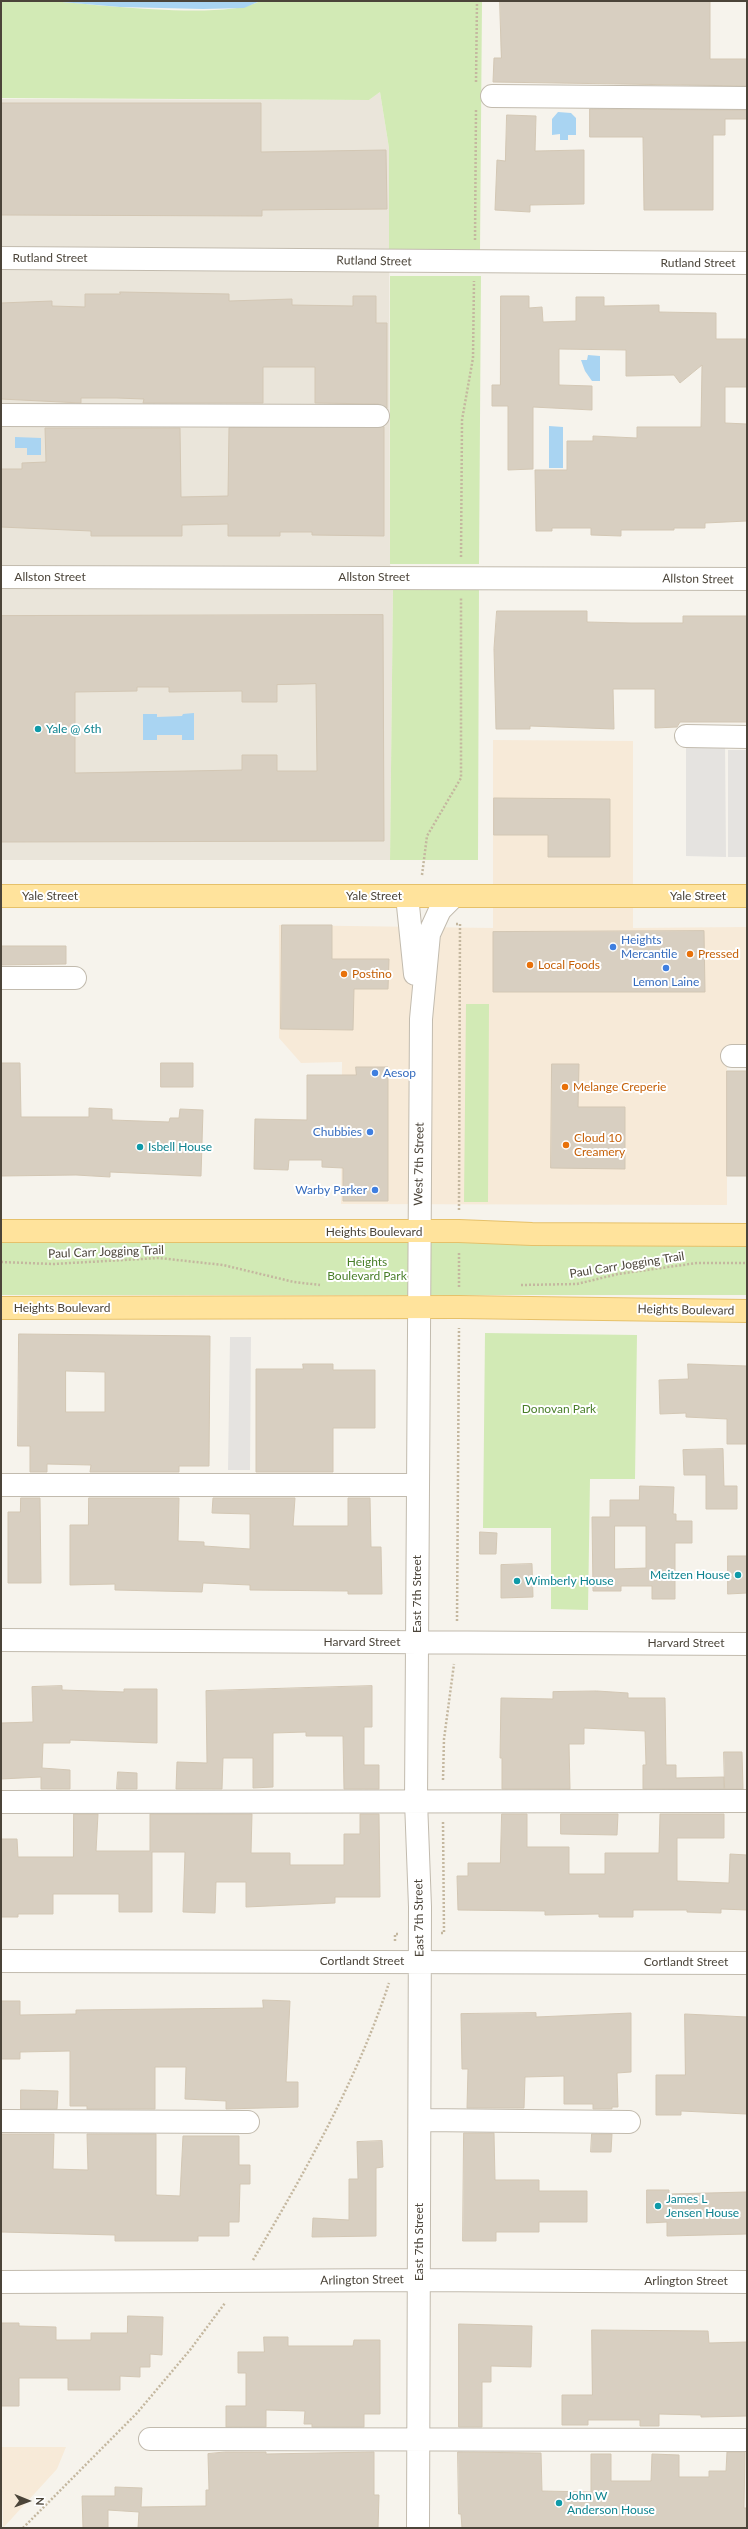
<!DOCTYPE html>
<style>
body{margin:0}
#map{position:relative;width:748px;height:2529px;overflow:hidden;background:#f6f3ec;font-family:Lato,sans-serif}
canvas{display:block}
.frame{position:absolute;inset:0;border:2px solid #4b4439;pointer-events:none}
.north{position:absolute;left:8px;top:2481px;width:40px;height:40px;-webkit-text-stroke:3px #fff;paint-order:stroke;rotate:91deg;font-size:11px;font-weight:700;line-height:16px;text-align:center;color:#4b4439}
.north::after{content:'';display:block;margin:auto;width:14px;height:18px;background:#4b4439;clip-path:polygon(50% 0,100% 100%,50% 72%,0 100%)}
</style>
<div id="map">
<canvas width="748" height="2529"></canvas>
<div class="frame"></div>
<div class="north">N</div>
</div>
<script>
const c = document.querySelector('canvas').getContext('2d');
c.lineJoin = 'round';
function fillPath(path, color) { c.fillStyle = color; c.fill(path, 'evenodd'); }
function trace(path, color, width, dash) { c.strokeStyle = color; c.lineWidth = width; c.lineCap = dash ? 'butt' : 'round'; c.setLineDash(dash || []); c.stroke(path); }
function write(font, color, halo, rows, align = 'center') {
  c.font = font + ' Lato,sans-serif'; c.lineWidth = 4; c.setLineDash([]); c.textBaseline = 'middle'; c.strokeStyle = halo; c.fillStyle = color; for (const [text, x, y, turn = 0] of rows) {
    c.save(); c.translate(x, y); c.rotate((+turn || 0) * Math.PI / 180); c.textAlign = isNaN(turn) ? turn : align; if (halo) c.strokeText(text, 0, 0); c.fillText(text, 0, 0); c.restore();
  }
}
const residential = new Path2D(`
 M380,92L389,148L390,564L393,587L390,860H1V99L369,100Z`);
const commercial = new Path2D(`
 M493,740L633,741V928L747,927V1048L727,1049V1205L341,1204L342,1062L301,1063L279,1038V925L493,928Z
 M1,2447H66L57,2469L3,2528Z`);
const green = new Path2D(`
 M1,1C17,1 34,0 50,1C94,4 225,21 260,1H482L480,251L389,250V148L380,92L369,100L1,98Z
 M390,276H481L479,564H390Z
 M479,586L478,860H390L393,587Z
 M466,1004H489L488,1202H464Z
 M1,1241L747,1244V1295H1Z
 M485,1333L637,1335L635,1479H590L588,1610L551,1609V1528H483Z`);
const parking = new Path2D(`
 M686,741H725L726,857L686,856Z
 M728,750H747V857H728Z
 M230,1337H251L250,1470H228Z`);
const water = new Path2D(`
 M50,1H260L244,8L203,9L120,7Z
 M558,112L571,113L576,118V135H568V140H560V134L552,135V119Z
 M588,355L600,356V381H592L585,371L581,360H587Z
 M549,426L563,427V468H549Z
 M15,437L41,438V455H27V448H15Z
 M194,713V740H182V735H157V740H143V714H157V717L182,716L183,714Z`);
const building = new Path2D(`
 M500,1H710V59H747V86L493,82L494,58H501Z
 M1,103H261V152L386,150L387,209L262,210V216L1,215Z
 M590,109L747,110V119H725V135H713V210H644L643,137H590Z
 M507,115L536,116L535,151L584,150V204L530,205V212L495,210L497,160L505,161Z
 M120,292L229,294V301L292,299V305L353,306V296H376V323H387V408L378,404L315,403V367H263V403H143L144,399L117,398H81V403L1,399V303L52,301V306L85,307V294H120Z
 M501,296H529V308L542,307L543,322L576,321V297H604V306L659,305V312L716,313V339H747V387H725V423L747,424V521L705,523V528H674V530H621V536L591,535V528H552V531H536L535,470H567V441H593V436L637,438V427H701L702,365L680,383L674,375L626,376V350L559,349V385L592,386V410L533,407V469L508,470V406H492V385H500Z
 M384,427V536L312,535V532H280V536H228V524L182,525V536H91V531L1,527V469H22V463L46,462L45,428H180L181,497L228,496L229,428Z
 M497,611H587V622L631,623H683V616H747V722H680L677,727L655,728V689H613L614,729L530,726V729H496L494,649Z
 M383,615L384,841L1,842V616ZM316,684L317,771H277V755H242V770L75,773V692L137,691V687H169V692L242,691V702H277V685Z
 M494,798L610,799V857H548V835H494Z
 M282,925H332V959H389L388,989H354L353,1030L281,1029Z
 M704,931L705,992H493V932Z
 M1,946H66V964L1,965Z
 M1,1063H20L21,1117H89V1108L112,1109V1120L169,1122L170,1118H179L180,1109L203,1110L201,1176L110,1172V1177L76,1175L1,1176Z
 M161,1063H193V1087H161Z
 M552,1064H579L578,1107H625V1169L551,1168Z
 M356,1067H388V1201H343V1168L322,1167V1160H289L288,1170L254,1169L255,1119L307,1120V1075H356Z
 M727,1071H747V1176H727Z
 M19,1334L210,1336L209,1466H179V1472H90L91,1465L47,1464V1472H30V1446H18ZM66,1371L105,1372V1412H66Z
 M303,1364H333V1370H375V1428H333V1472H256V1369H303Z
 M688,1364L747,1366V1444H727V1419L686,1417V1413L660,1414L659,1380L688,1379Z
 M723,1449L724,1486H737V1509H706V1475H684L683,1450Z
 M640,1486L674,1487L673,1514H676V1521H692V1543H675V1599H652V1586H621V1591H593L592,1517H610V1500H639ZM615,1526H646V1568L615,1569Z
 M21,1498H40L41,1583H8V1512H20Z
 M89,1498H179L178,1541L204,1542V1546L250,1549V1514L212,1513L213,1498H295L293,1526H348V1498H370L371,1547H381L382,1594H348V1591L250,1590V1585L203,1583L202,1592L115,1590V1584L70,1585V1525H88Z
 M480,1532L497,1533L496,1554H480Z
 M728,1556H747V1593L728,1594Z
 M532,1564L533,1597L501,1598V1565Z
 M62,1686V1690L124,1692V1689H157V1743L70,1740V1743H43L42,1768L70,1770V1789H41V1777L1,1779V1723L33,1722L32,1687Z
 M372,1686V1727H364V1765H379V1789H344L343,1736H306V1732L273,1733V1787L253,1788V1758H223L222,1789H176L177,1762L207,1763L206,1691Z
 M597,1691L628,1693V1698H665L666,1765H676V1778L724,1777V1789H643V1765H646L645,1731L584,1728V1744H569L570,1789H502V1758H500L501,1698L553,1699V1692Z
 M724,1752H742L743,1789H725Z
 M118,1772L137,1773V1789H117Z
 M74,1814H98L96,1851H150V1814H252L251,1853H290V1865H344V1834H360V1814H379L380,1897H335V1903L246,1907V1882H216L215,1913L183,1912L185,1852H152V1912H119V1894H53V1914H18V1917H1V1839H17L18,1857H73Z
 M502,1814H527V1847H569V1874H605V1853H659L660,1814H724V1838H677V1881L729,1883L730,1854L747,1855V1910L721,1909V1913L687,1912V1910H633V1917H599V1914L545,1915V1911L458,1910L457,1876H468V1863H500Z
 M561,1814H618L617,1835L561,1834Z
 M263,2000L290,2001L286,2082H298V2107L226,2109V2101L185,2099L186,2067H155V2109H87V2106H70V2051L20,2052V2059H1V2001H20V2015L76,2014V2010L263,2008Z
 M536,2013V2017L631,2013V2072L617,2073L618,2107H612V2109H593V2104H564V2076L525,2077L524,2108H467L468,2069H462L461,2014Z
 M685,2014L747,2017V2114L681,2111V2115H656V2075H685Z
 M21,2090L58,2091L57,2109H21Z
 M464,2133H494L495,2180H539V2191H587V2222H539V2232H496V2241H463Z
 M1,2134H54L53,2169L88,2170L87,2134H156V2195L180,2196L183,2136H239V2165H250V2184H240L239,2222H229V2236H198V2241H115V2235L1,2232Z
 M592,2134H612L611,2152H591Z
 M382,2141L383,2167L376,2168V2236L312,2237L313,2218L349,2220V2179H358L357,2142Z
 M647,2190H669V2194L747,2192V2234L667,2236V2222L647,2223Z
 M128,2316L163,2317L162,2355L150,2354V2367H140V2377L120,2376V2390H68V2378H19V2406H1V2323H19V2326L56,2327V2340H91V2333H127Z
 M459,2324L532,2326L531,2367L491,2366V2382H482V2427H459Z
 M592,2330L708,2331L709,2343L747,2342V2416L701,2417V2415L659,2414V2426H640V2420H588V2425H562V2395H592Z
 M264,2337H288V2346H353L354,2340H380V2414H364V2427H312V2424H304L305,2411L266,2410V2427H226V2406H246V2373H238V2352H264Z
 M225,2452H266V2454L374,2452V2495H379L378,2528H138L139,2512L108,2510V2528H83L82,2496H115V2487L142,2488L141,2507L206,2506V2490H209L208,2454Z
 M458,2452L541,2453L542,2491L591,2492V2454H611V2481H651L652,2454L679,2455V2477H709V2471H726L727,2452H745L744,2508H747V2528H462L461,2514H459Z`);
const path = new Path2D(`
 M476,82L477,1
 M475,240L476,109
 M461,557L462,420L473,358L474,281
 M422,875L427,836L461,778V598
 M456,924H460L459,1211
 M1,1262L53,1264L159,1258L223,1265L294,1282L320,1285
 M521,1285L577,1284L618,1274L697,1263H747
 M459,1287V1252
 M457,1621L459,1328
 M443,1780L444,1739L454,1664
 M441,1933H444L443,1821
 M395,1941V1934H400
 M253,2260C305,2172 357,2080 389,1983
 M23,2528L137,2413L190,2350L225,2303`);
const minor = new Path2D(`
 M492,96L747,98
 M1,258L747,263
 M1,415L378,416
 M1,577L747,579
 M686,736L747,737
 M407,896L415,974
 M1,978H75
 M732,1056H747
 M1,1485H417
 M1,1640L747,1644
 M1,1802L747,1801
 M1,1961L747,1963
 M420,2120L629,2122
 M1,2121L248,2122
 M1,2282L419,2280L747,2282
 M150,2439L747,2440
 M418,2528L420,1907L416,1801L421,1019L429,934L440,910L454,896`);
const major = new Path2D(`
 M1,896H747
 M1,1231H459L532,1234L747,1235
 M1,1308L459,1307L747,1311`);
const markers = [
 [38,729,4,"#0f9aa8"],
 [613,947,4,"#3f7fe0"],
 [690,954,4,"#e8710a"],
 [530,965,4,"#e8710a"],
 [666,968,4,"#3f7fe0"],
 [344,974,4,"#e8710a"],
 [375,1073,4,"#3f7fe0"],
 [565,1087,4,"#e8710a"],
 [370,1132,4,"#3f7fe0"],
 [566,1145,4,"#e8710a"],
 [140,1147,4,"#0f9aa8"],
 [375,1190,4,"#3f7fe0"],
 [738,1575,4,"#0f9aa8"],
 [517,1581,4,"#0f9aa8"],
 [658,2206,4,"#0f9aa8"],
 [559,2503,4,"#0f9aa8"]
];
const streetNames = [
 ["Rutland Street",50,258],
 ["Rutland Street",374,261,1],
 ["Rutland Street",698,263],
 ["Allston Street",50,577],
 ["Allston Street",374,577],
 ["Allston Street",698,579,1],
 ["Yale Street",50,896],
 ["Yale Street",374,896],
 ["Yale Street",698,896],
 ["West 7th Street",419,1164,-89],
 ["Heights Boulevard",374,1232],
 ["Paul Carr Jogging Trail",106,1252,-2],
 ["Paul Carr Jogging Trail",627,1265,-9],
 ["Heights Boulevard",62,1308],
 ["Heights Boulevard",686,1310,1],
 ["East 7th Street",417,1594,-90],
 ["Harvard Street",362,1642],
 ["Harvard Street",686,1643],
 ["East 7th Street",419,1918,-91],
 ["Cortlandt Street",362,1961],
 ["Cortlandt Street",686,1962],
 ["East 7th Street",419,2242,-90],
 ["Arlington Street",362,2280,-1],
 ["Arlington Street",686,2281]
];
const cultureNames = [
 ["Yale @ 6th",46,729],
 ["Isbell House",148,1147],
 ["Meitzen House",730,1575,"right"],
 ["Wimberly House",525,1581],
 ["James L",666,2199],
 ["Jensen House",666,2213],
 ["John W",567,2496],
 ["Anderson House",567,2510]
];
const shopNames = [
 ["Heights",621,940],
 ["Mercantile",621,954],
 ["Lemon Laine",666,982,"center"],
 ["Aesop",383,1073],
 ["Chubbies",362,1132,"right"],
 ["Warby Parker",367,1190,"right"]
];
const foodNames = [
 ["Pressed",698,954],
 ["Local Foods",538,965],
 ["Postino",352,974],
 ["Melange Creperie",573,1087],
 ["Cloud 10",574,1138],
 ["Creamery",574,1152]
];
const parkNames = [
 ["Heights",367,1262],
 ["Boulevard Park",367,1276],
 ["Donovan Park",559,1409]
];
fillPath(residential, '#eae5da');
fillPath(commercial, '#f7ead8');
fillPath(green, '#d2eab5');
fillPath(parking, '#e5e3e0');
fillPath(water, '#a9d4f2');
fillPath(building, '#d8cfc1');
trace(building, '#d3c7b4', 1);
trace(minor, '#c2bbae', 24);
trace(major, '#e6c16a', 24);
trace(path, '#c4b79f', 2.5, [2, 2]);
trace(minor, '#fff', 22);
trace(major, '#ffe39c', 22);
for (const [x, y, r, color] of markers) { const dot = new Path2D(); dot.arc(x, y, r, 0, 2 * Math.PI); c.fillStyle = color; c.fill(dot); trace(dot, '#fff', 1.5); }
write('12px', '#4b4439', '#fff', streetNames);
write('12px', '#0d838f', '#fff', cultureNames, 'left');
write('12px', '#366cbe', '#fff', shopNames, 'left');
write('12px', '#c56008', '#fff', foodNames, 'left');
write('12px', '#4a7f2a', '#fff', parkNames);
</script>
